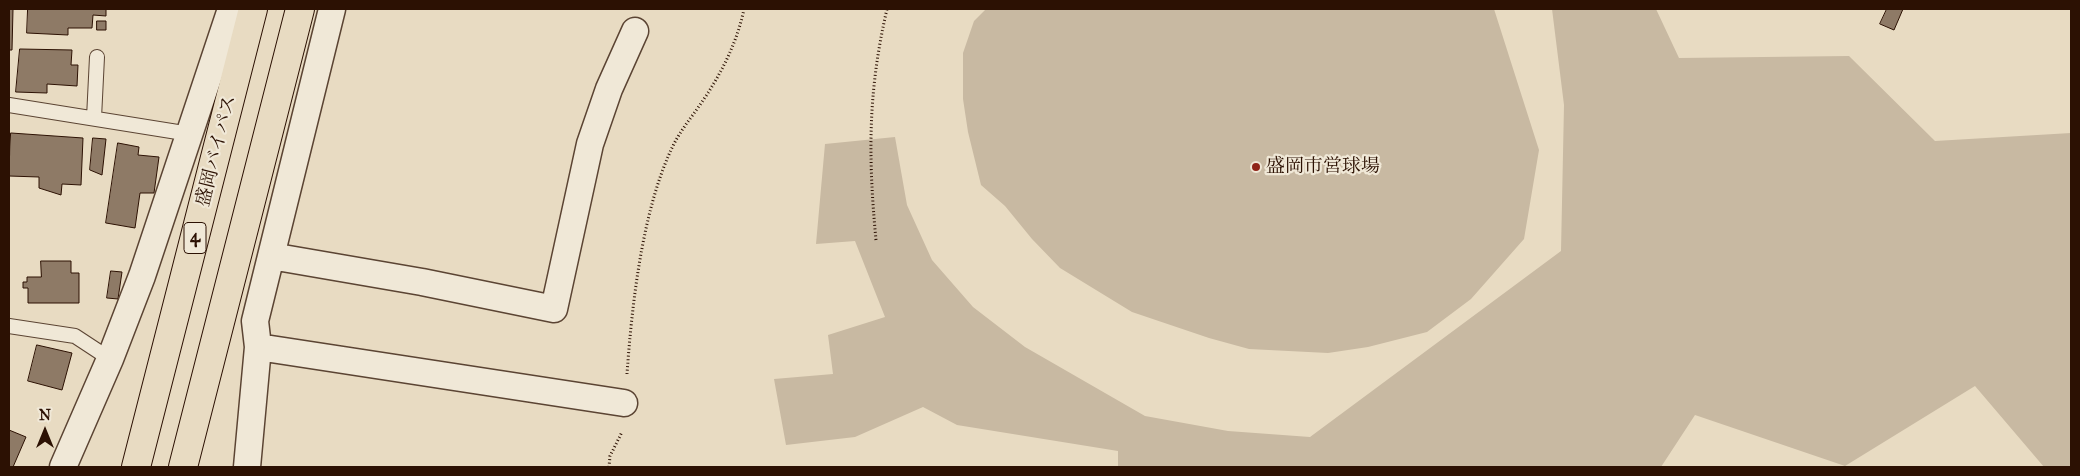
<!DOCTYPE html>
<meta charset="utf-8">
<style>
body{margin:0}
#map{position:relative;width:2080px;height:476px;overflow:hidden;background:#e8dbc2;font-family:"IM FELL Great Primer",serif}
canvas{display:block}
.frame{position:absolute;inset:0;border:10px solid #2c1103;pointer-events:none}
.north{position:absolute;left:20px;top:406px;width:50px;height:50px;-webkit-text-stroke:4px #f0e8d7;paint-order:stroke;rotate:0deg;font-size:14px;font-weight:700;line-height:20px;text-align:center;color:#2c1103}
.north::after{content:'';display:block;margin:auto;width:18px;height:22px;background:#2c1103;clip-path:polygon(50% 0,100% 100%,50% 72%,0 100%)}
</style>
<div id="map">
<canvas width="2080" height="476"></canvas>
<div class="frame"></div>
<div class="north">N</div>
</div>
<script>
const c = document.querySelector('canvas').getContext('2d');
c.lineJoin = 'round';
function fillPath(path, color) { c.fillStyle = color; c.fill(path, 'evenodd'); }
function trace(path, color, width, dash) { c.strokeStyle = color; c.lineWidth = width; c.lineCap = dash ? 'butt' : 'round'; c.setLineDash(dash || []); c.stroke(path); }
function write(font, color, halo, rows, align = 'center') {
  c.font = font + ' "IM FELL Great Primer","Noto Serif JP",serif'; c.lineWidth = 4.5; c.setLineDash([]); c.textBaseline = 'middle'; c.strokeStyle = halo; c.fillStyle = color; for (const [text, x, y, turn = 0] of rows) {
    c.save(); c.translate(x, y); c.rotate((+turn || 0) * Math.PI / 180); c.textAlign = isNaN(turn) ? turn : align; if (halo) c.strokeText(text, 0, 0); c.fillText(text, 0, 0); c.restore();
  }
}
const green = new Path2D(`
 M986,9H1494L1539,150L1524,239L1471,299L1427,332L1368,347L1328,353L1249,349L1209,338L1132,312L1060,268L1032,239L1005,206L981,185L968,132L963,99V53L974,21Z
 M1552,9H1656L1679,58L1849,56L1935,141L2071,133V467H2044L1975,386L1845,466L1695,415L1661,467H1118V451L957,425L923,407L855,437L786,445L774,379L833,374L828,335L885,317L855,241L816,244L825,144L895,137L907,205L932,260L973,307L1025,347L1145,416L1228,431L1310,437L1561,251L1564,105Z`);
const building = new Path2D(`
 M9,9H13L12,50H9Z
 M28,9H106V16L93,15L92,28H68V35L27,33Z
 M1887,9H1903L1894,30L1880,24Z
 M97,21H106V30H97Z
 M20,49L72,50L71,65H78L77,86L47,84V93L16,92Z
 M11,133L83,138L81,185L62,184L61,195L39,188V177L9,176Z
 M93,138L106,139L102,175L90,170Z
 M118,143L139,147L138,155L159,157L154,193H140L135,228L106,223Z
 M41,261H71V273H79V303H28V288H23V282H27V277H41Z
 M111,271L122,272L118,299L107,298Z
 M37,345L72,353L62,390L28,381Z
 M9,430L26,437L13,467H9Z`);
const path = new Path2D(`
 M876,240C868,156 868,91 887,9
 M627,374C632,304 642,213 671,150C679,132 691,118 702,102C721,74 737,43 744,9
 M609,467L610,456L622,432`);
const service = new Path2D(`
 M9,105L190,134
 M94,118L97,57
 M9,326L75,336L110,359`);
const minor = new Path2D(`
 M271,256L422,282L554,309L590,144L609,89L635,31
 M258,347L624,403
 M63,467L110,359L142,276L231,9
 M247,467L258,347L255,321L332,9`);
const trunk = new Path2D(`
 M136,467L253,9
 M183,467L300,9`);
const markers = [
 [1256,167,5,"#8f2418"]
];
const shields = [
 [195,238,22]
];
const shieldNames = [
 ["4",195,238]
];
const streetNames = [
 ["盛岡バイパス",217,151,-76]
];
const poiNames = [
 ["盛岡市営球場",1266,167]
];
fillPath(green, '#c8b9a2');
fillPath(building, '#8e7a66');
trace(building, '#2c1103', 1);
trace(service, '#5b4433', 16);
trace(minor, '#5b4433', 29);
trace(trunk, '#2c1103', 30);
trace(path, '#2c1103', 3, [1, 2.5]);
trace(service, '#f0e8d7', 14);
trace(minor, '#f0e8d7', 26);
trace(trunk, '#e8dbc2', 28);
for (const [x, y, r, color] of markers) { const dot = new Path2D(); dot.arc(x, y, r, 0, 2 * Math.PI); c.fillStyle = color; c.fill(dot); trace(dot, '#f0e8d7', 2); }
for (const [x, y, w] of shields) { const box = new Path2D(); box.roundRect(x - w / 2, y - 15.5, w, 31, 4); c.fillStyle = '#f0e8d7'; c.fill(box); trace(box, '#2c1103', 1); }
write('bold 18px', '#2c1103', null, shieldNames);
write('19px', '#2c1103', '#f0e8d7', streetNames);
write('19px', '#2c1103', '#f0e8d7', poiNames, 'left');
</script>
